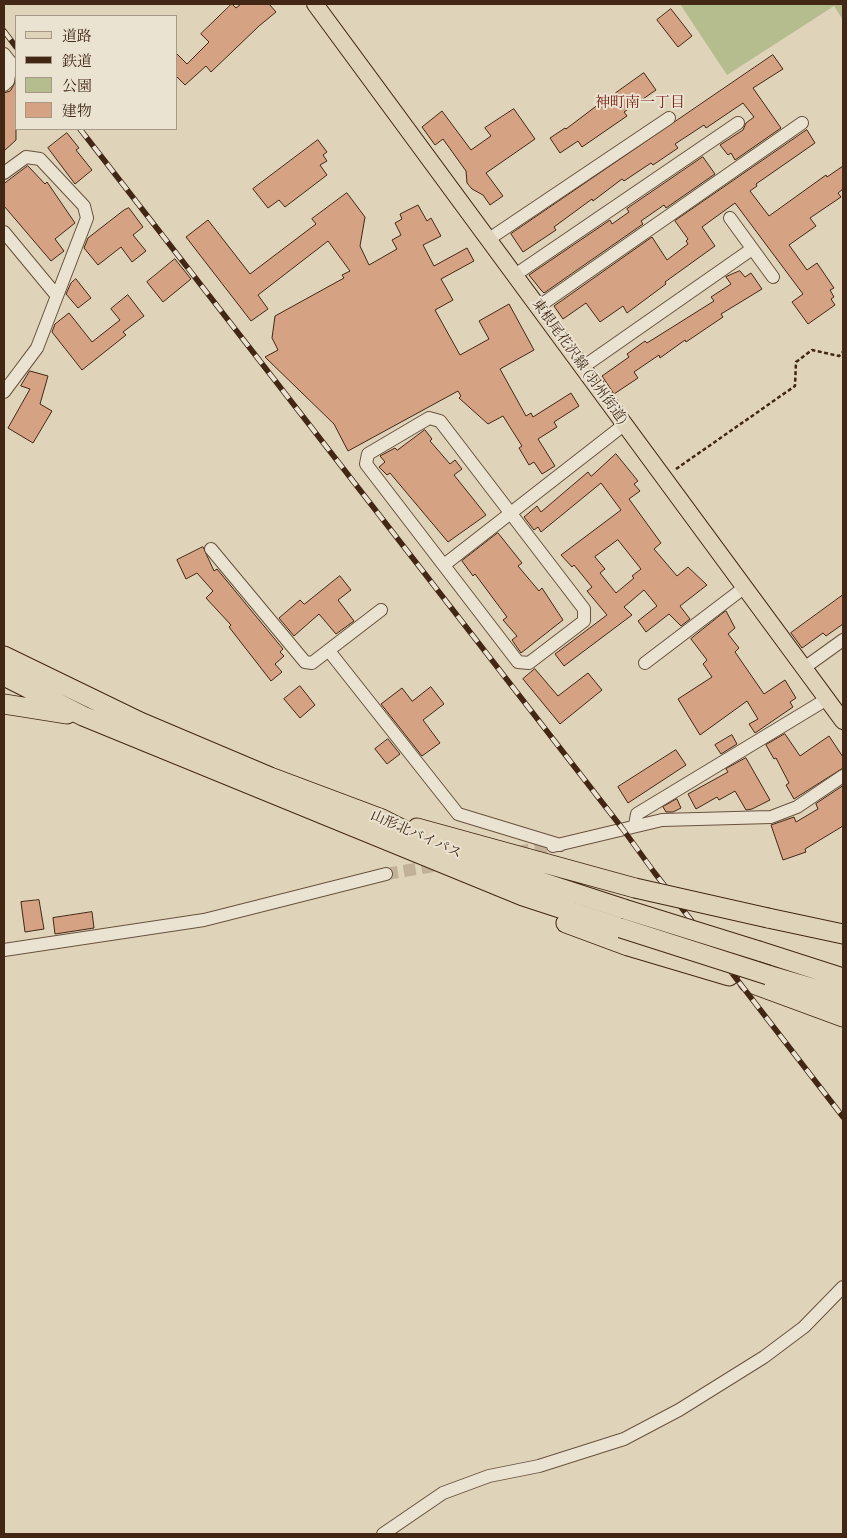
<!DOCTYPE html>
<meta charset="utf-8">
<style>
body{margin:0}
#map{position:relative;width:847px;height:1538px;overflow:hidden;background:#dfd4b9;font-family:"IM FELL French Canon","Noto Serif JP",serif}
canvas{display:block}
.frame{position:absolute;inset:0;border:5px solid #422714;pointer-events:none}
.legend{position:absolute;left:15px;top:15px;width:162px;height:115px;box-sizing:border-box;background:#eae3d2;border:1px solid #a79886;margin:0;padding:6px 9px;list-style:none;font-size:15px;color:#422714}
.legend li{display:flex;align-items:center;gap:10px;height:25px}
.legend b{width:25px;border:1px solid #a79886}
</style>
<div id="map">
<canvas width="847" height="1538"></canvas>
<div class="frame"></div>
<ul class="legend">
<li><b style="height:6px;background:#dfd4b9"></b>道路</li>
<li><b style="height:6px;background:#422714"></b>鉄道</li>
<li><b style="height:14px;background:#b5bc8d"></b>公園</li>
<li><b style="height:14px;background:#d6a284"></b>建物</li>
</ul>
</div>
<script>
const c = document.querySelector('canvas').getContext('2d');
c.lineJoin = 'round';
function fillPath(path, color) { c.fillStyle = color; c.fill(path, 'evenodd'); }
function trace(path, color, width, dash) { c.strokeStyle = color; c.lineWidth = width; c.lineCap = dash ? 'butt' : 'round'; c.setLineDash(dash || []); c.stroke(path); }
function write(font, color, halo, rows, align = 'center') {
  c.font = font + ' "IM FELL French Canon","Noto Serif JP",serif'; c.lineWidth = 4; c.setLineDash([]); c.textBaseline = 'middle'; c.strokeStyle = halo; c.fillStyle = color; for (const [text, x, y, turn = 0] of rows) {
    c.save(); c.translate(x, y); c.rotate((+turn || 0) * Math.PI / 180); c.textAlign = isNaN(turn) ? turn : align; if (halo) c.strokeText(text, 0, 0); c.fillText(text, 0, 0); c.restore();
  }
}
const green = new Path2D(`
 M680,4H843V20L834,6L727,75Z`);
const building = new Path2D(`
 M232,4L236,8L241,4H269L276,12L259,26L211,72L206,66L185,85L176,76V53L187,64L209,42L201,34Z
 M671,9L692,36L678,47L657,20Z
 M773,55L783,69L753,88L781,128L735,160L731,153L728,155L720,145L743,130L746,123L754,117L743,103L706,128L704,125L675,144L678,148L653,165L651,163L624,181L622,179L593,201L592,199L554,227L556,230L523,252L511,234Z
 M644,73L656,90L624,112L627,116L582,147L578,141L560,153L550,138L565,128L566,129L599,104L601,107L618,96L616,93Z
 M16,81V140L4,151V93L10,91Z
 M514,109L535,139L486,173L503,196L490,205L483,195L472,189L467,183L466,171L443,139L435,145L422,127L442,111L471,150L491,136L485,128Z
 M807,130L815,143L756,184L757,186L750,191L769,216L826,175L827,177L843,166V189L838,193L841,197L810,218L816,226L789,245L807,270L817,263L834,288L830,290L834,297L831,299L835,305L808,324L792,302L803,294L735,203L702,227L715,246L665,282L666,284L627,313L623,306L600,322L586,303L563,319L554,306L652,237L667,260L688,244L686,241L688,239L675,221Z
 M67,133L79,148L76,150L92,170L75,184L48,148Z
 M318,140L327,152L323,155L327,161L320,165L327,175L285,207L279,200L268,208L253,189Z
 M703,157L715,174L666,208L664,205L641,221L643,224L544,293L541,290L529,275L610,220L612,224L629,212L627,209Z
 M28,166L45,184L47,182L75,223L55,239L64,251L51,261L4,206V184Z
 M347,193L365,217L360,246L369,265L397,249L392,240L401,235L395,223L402,219L400,214L418,205L427,221L431,218L441,236L423,245L434,266L467,248L474,261L441,279L453,300L435,310L460,355L489,339L479,321L509,304L534,350L500,369L526,416L531,413L533,417L571,393L579,406L554,422L557,427L538,439L555,466L542,474L534,462L529,465L519,448L522,446L503,416L488,424L459,398L461,396L458,391L348,451L334,424L265,357L278,350L272,338L275,316L344,278L342,275L350,271L328,241L258,295L268,309L251,321L186,237L208,220L250,274L316,224L312,219Z
 M129,208L143,227L133,235L146,251L132,262L121,247L98,265L84,248L88,238L124,210Z
 M175,259L191,279L163,302L147,282Z
 M740,271L745,277L751,273L762,289L721,314L723,317L686,342L685,340L660,358L659,355L634,372L638,378L614,394L602,376L629,357L627,354L645,341L647,343L714,301L711,297L731,284L726,277Z
 M76,279L91,298L78,308L66,294L71,283Z
 M128,295L144,316L123,332L126,335L82,370L52,332L55,324L69,313L92,342L120,320L111,309Z
 M30,371L48,376L40,404L52,411L33,443L8,428L30,389L21,386Z
 M425,430L432,439L430,441L450,464L455,460L462,469L454,475L486,515L448,542L390,473L387,475L379,467L385,462L380,456L395,448L397,450Z
 M616,454L638,481L634,484L640,491L629,499L661,543L654,549L677,576L688,567L707,585L680,606L690,619L681,626L669,614L646,632L638,621L657,606L644,590L624,607L632,615L564,666L555,654L607,615L587,591L592,587L574,565L572,567L561,555L621,510L601,483L541,532L538,527L534,530L524,517L537,506L541,512L588,472L591,476ZM618,540L641,569L632,576L634,578L616,593L600,573L605,569L595,557Z
 M498,533L522,563L518,566L539,591L542,588L563,620L521,653L512,640L517,636L503,620L507,617L475,574L473,576L462,561Z
 M203,547L214,571L217,569L283,649L280,652L284,656L275,664L282,672L271,681L229,627L231,625L206,598L213,591L197,573L186,579L177,560Z
 M340,576L351,590L338,600L354,621L336,634L319,614L294,636L279,618L300,600L304,604Z
 M843,595V624L826,636L823,633L802,648L791,633Z
 M726,611L735,628L728,634L739,648L735,652L764,694L785,680L796,698L790,702L793,707L755,733L749,724L758,719L747,701L700,735L678,699L712,677L703,664L707,660L691,639Z
 M535,669L558,696L588,673L602,690L560,724L523,679Z
 M300,686L315,705L300,718L284,699Z
 M431,687L444,704L423,720L440,743L422,756L381,704L402,688L412,701Z
 M785,734L800,756L829,736L843,757V768L794,799L786,785L789,783L776,758L774,759L766,745Z
 M732,735L737,744L721,754L715,745Z
 M388,739L400,754L387,764L375,749Z
 M676,750L686,765L628,803L618,787Z
 M746,758L770,800L752,809L746,810L735,791L719,800L717,797L696,809L688,794L728,772L726,769Z
 M843,786V826L805,849L806,852L783,860L771,825L794,817L796,822L818,809L816,804Z
 M677,799L681,808L673,812H666L663,807Z
 M39,900L44,929L25,932L21,902Z
 M92,912L94,928L55,934L53,918Z`);
const minorTunnel = new Path2D(`
 M517,852L553,846
 M386,874L445,864`);
const path = new Path2D(`
 M676,469L795,386L796,362L812,350L839,356L843,352`);
const minor = new Path2D(`
 M4,54L11,63L8,81L4,85
 M4,173L26,157L40,159L84,206L87,218L37,348L4,392
 M730,218L773,277
 M4,232L57,296
 M489,239L669,118
 M515,275L738,123
 M538,307L802,123
 M583,367L752,249
 M429,418L440,421L584,609V621L529,663L518,662L366,464L368,454Z
 M211,549L305,662L312,663L381,610
 M444,565L625,424
 M329,651L458,814L560,845
 M645,663L745,587
 M804,668L843,640
 M635,825L637,814L827,699
 M553,846L662,820L771,817L797,807L843,776
 M4,950L204,920L386,874
 M383,1534L443,1493L489,1476L539,1466L624,1439L679,1410L764,1357L804,1327L843,1287`);
const major = new Path2D(`
 M315,4L843,721`);
const highway = new Path2D(`
 M4,656L140,722L270,777L382,819L443,850L624,909
 M4,676L83,716L523,896L621,928
 M4,704L67,714
 M417,828L635,888
 M768,918L843,934
 M566,923L628,946L729,976
 M759,951L843,978
 M768,975L843,997
 M748,982L843,1017`);
const rail = new Path2D(`
 M4,31L16,47
 M80,129L622,828L654,872L843,1117`);
const highwayBridge = new Path2D(`
 M635,888L768,918
 M624,909L759,951
 M621,928L768,975`);
const streetNames = [
 ["東根尾花沢線 (羽州街道)",579,362,54],
 ["山形北バイパス",416,835,24]
];
const neighbourhoodNames = [
 ["神町南一丁目",640,103]
];
fillPath(green, '#b5bc8d');
fillPath(building, '#d6a284');
trace(building, '#422714', 1);
trace(minorTunnel, '#c0b198', 12, [12, 6]);
trace(minor, '#69523d', 14);
trace(major, '#422714', 18);
trace(highway, '#422714', 21);
trace(path, '#422714', 2.5, [4, 2.5]);
trace(minor, '#eae3d2', 12);
trace(major, '#dfd4b9', 16);
trace(highway, '#dfd4b9', 19);
trace(rail, '#422714', 5.5);
trace(rail, '#eae3d2', 4, [11]);
trace(highwayBridge, '#422714', 21, []);
trace(highwayBridge, '#dfd4b9', 19);
write('14px', '#422714', '#eae3d2', streetNames);
write('15px', '#7a1f14', '#eae3d2', neighbourhoodNames);
</script>
